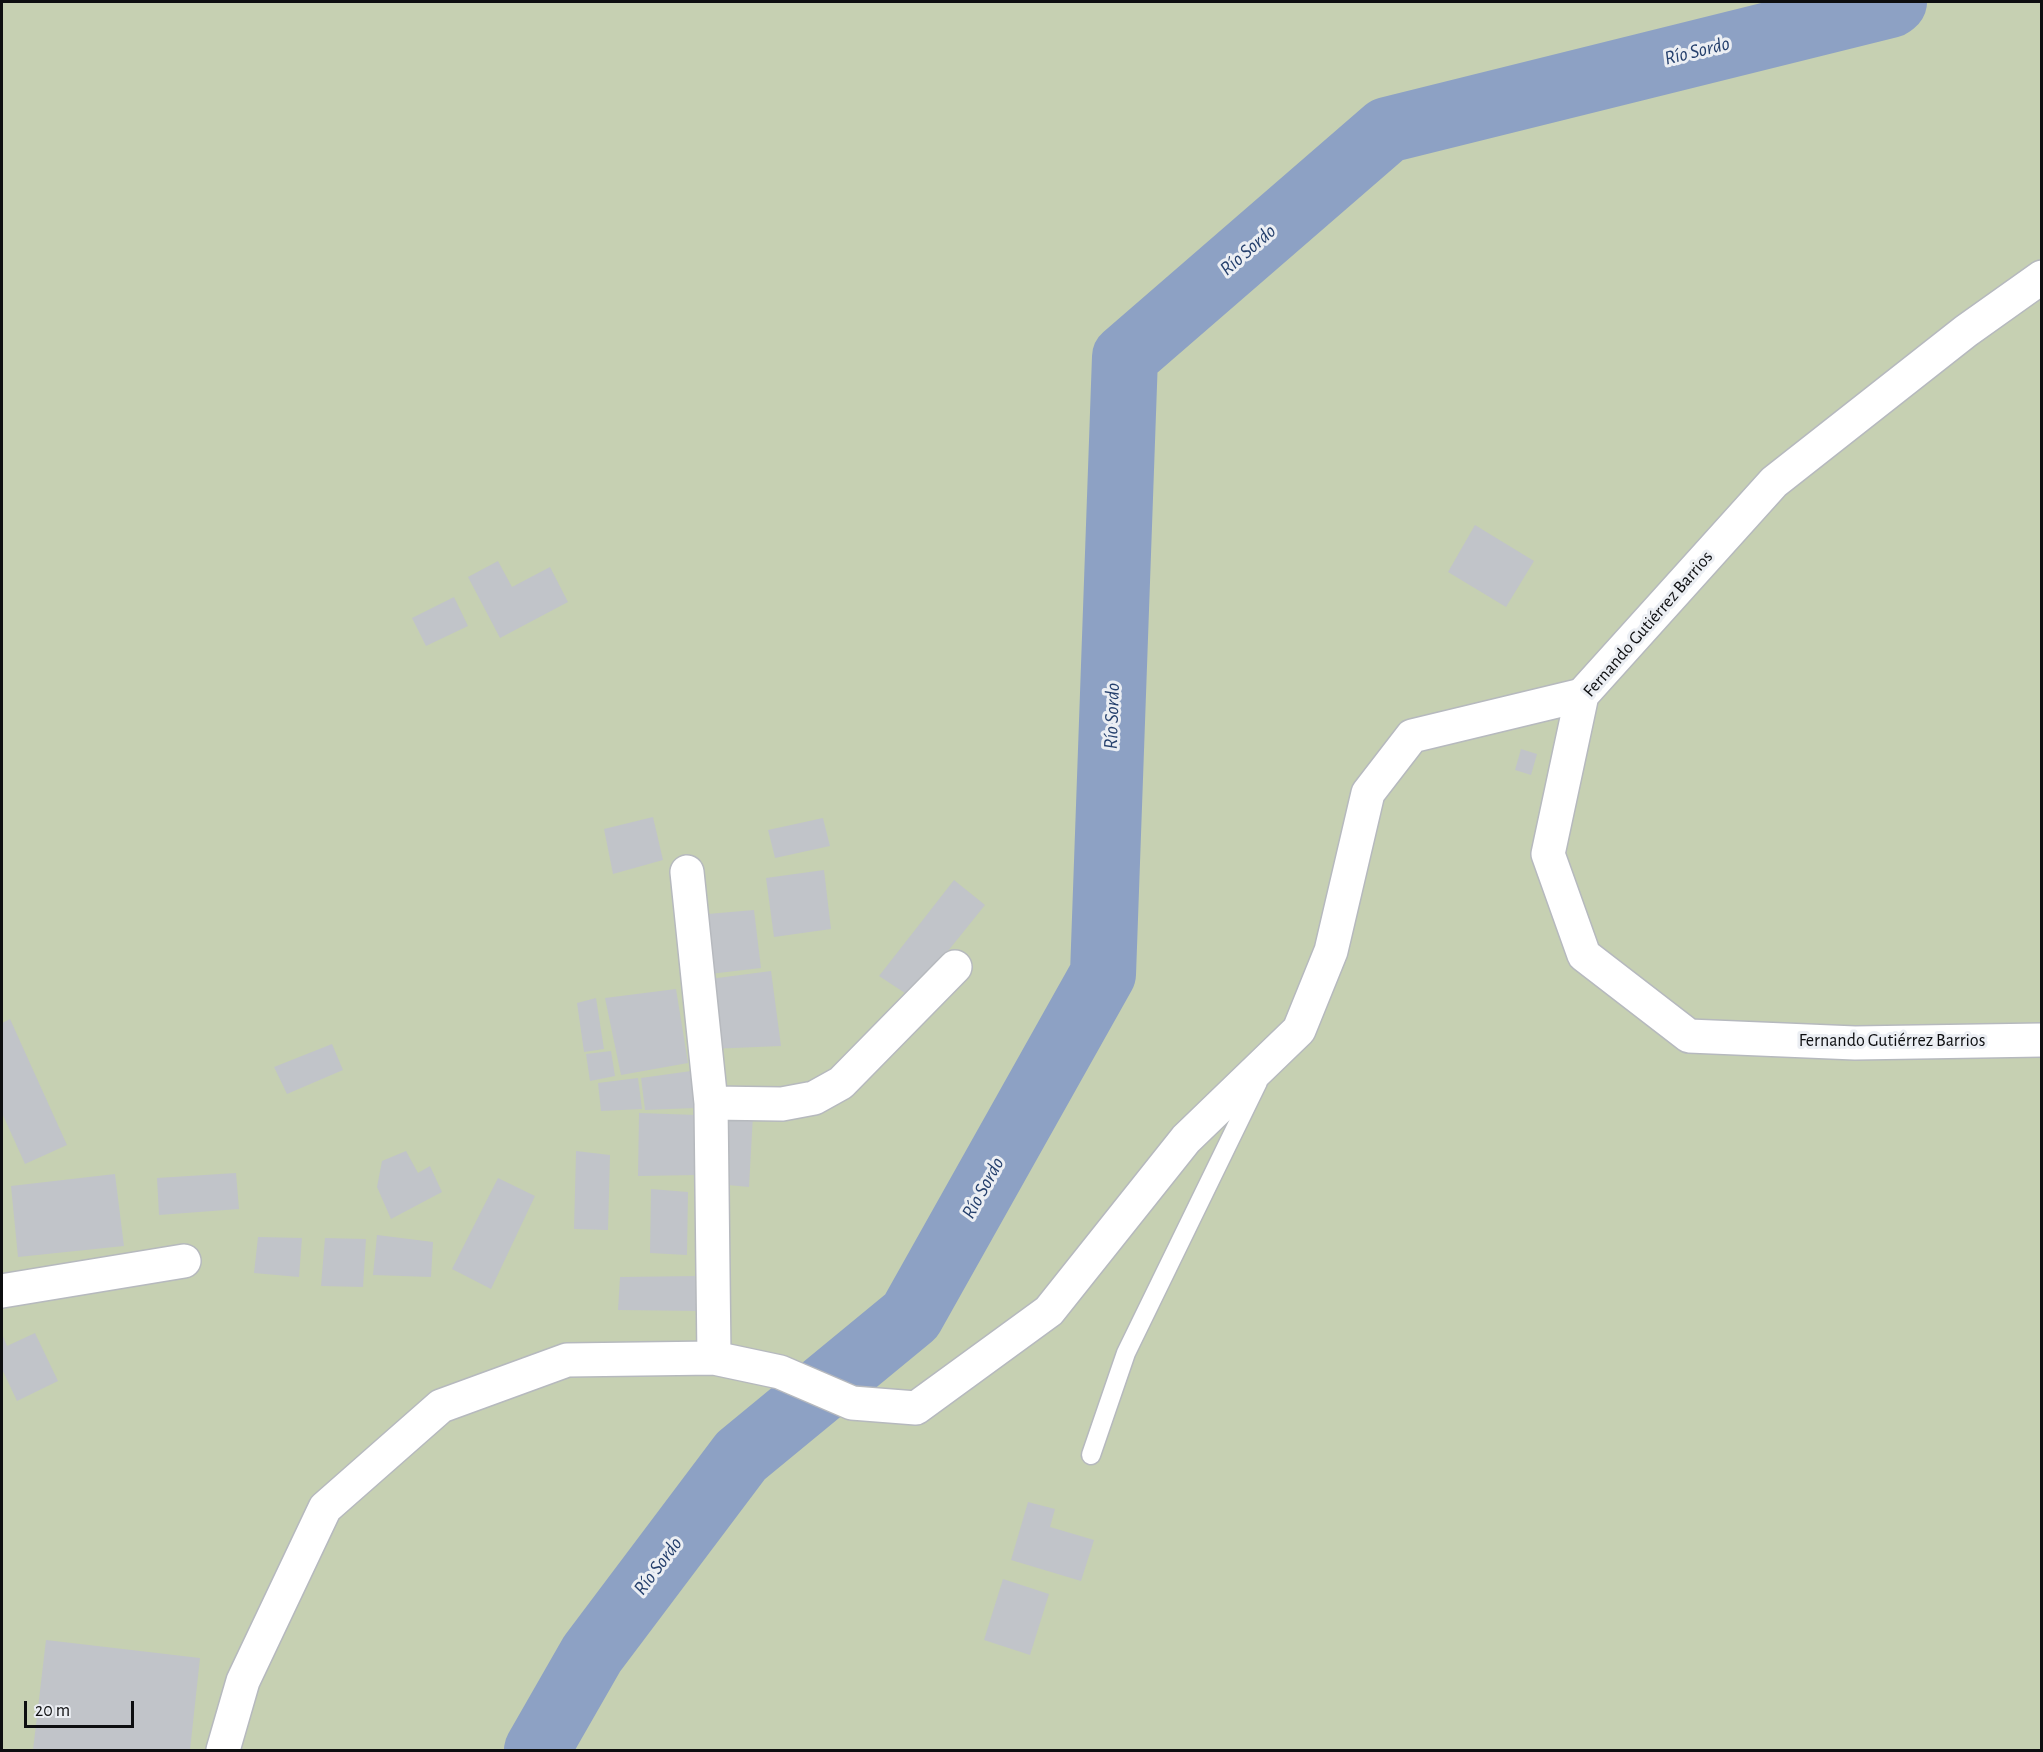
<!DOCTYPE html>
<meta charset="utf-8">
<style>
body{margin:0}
#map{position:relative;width:2043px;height:1752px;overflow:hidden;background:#ebeef3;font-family:"Alegreya Sans",sans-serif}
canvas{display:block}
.frame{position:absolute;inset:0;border:3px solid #0d0e10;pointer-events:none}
.scale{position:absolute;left:24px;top:1701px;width:110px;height:27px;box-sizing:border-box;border:3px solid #0d0e10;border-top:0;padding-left:8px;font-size:18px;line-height:21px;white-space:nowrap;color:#0d0e10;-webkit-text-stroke:4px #ebeef3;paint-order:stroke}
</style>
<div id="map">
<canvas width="2043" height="1752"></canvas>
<div class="frame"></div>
<div class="scale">20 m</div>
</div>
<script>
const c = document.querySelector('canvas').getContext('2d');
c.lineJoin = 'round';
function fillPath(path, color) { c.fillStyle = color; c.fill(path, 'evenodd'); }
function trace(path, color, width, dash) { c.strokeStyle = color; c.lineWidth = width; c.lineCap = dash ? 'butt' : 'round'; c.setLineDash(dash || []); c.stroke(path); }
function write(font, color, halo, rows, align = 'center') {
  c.font = font + ' "Alegreya Sans",sans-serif'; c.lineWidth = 6; c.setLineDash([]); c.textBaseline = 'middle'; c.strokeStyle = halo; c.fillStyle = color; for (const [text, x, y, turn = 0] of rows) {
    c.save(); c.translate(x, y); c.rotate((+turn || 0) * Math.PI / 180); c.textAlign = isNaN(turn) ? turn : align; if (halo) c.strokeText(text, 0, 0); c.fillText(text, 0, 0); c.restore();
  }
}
const green = new Path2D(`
 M2,2H2041V1750H2Z`);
const river = new Path2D(`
 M537,1750L592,1654L741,1456L911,1316L1103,974L1125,357L1387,130L1890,5L1894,2`);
const building = new Path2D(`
 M1475,525L1534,561L1506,607L1448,572Z
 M498,561L512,587L550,567L568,602L500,638L468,577Z
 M454,597L468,626L426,646L412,618Z
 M1521,749L1537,754L1531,775L1515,770Z
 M653,817L663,860L613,874L604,829Z
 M823,818L830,846L775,858L768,830Z
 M824,870L831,929L774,937L766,878Z
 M954,880L985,905L911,997L879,976Z
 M754,910L761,968L701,975L696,915Z
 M771,971L781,1046L709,1049L702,980Z
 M676,989L688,1063L621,1075L605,998Z
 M596,998L604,1049L584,1052L577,1003Z
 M10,1019L67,1145L25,1164L2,1113V1023Z
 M332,1044L343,1070L287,1094L274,1067Z
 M611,1051L615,1076L590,1081L586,1054Z
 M691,1071L695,1108L645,1110L641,1078Z
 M638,1078L642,1109L601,1111L598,1083Z
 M717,1112L753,1115L749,1187L717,1184Z
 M639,1113L697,1115V1175L638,1176Z
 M406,1151L418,1173L430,1166L442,1192L391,1219L377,1187L382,1161Z
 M576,1151L610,1155L608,1230L574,1229Z
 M236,1173L239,1209L159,1215L157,1178Z
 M115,1174L124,1246L18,1257L11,1186Z
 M498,1178L535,1196L491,1289L452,1269Z
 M651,1189L688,1192L687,1255L650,1253Z
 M377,1235L433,1242L431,1277L373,1275Z
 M258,1237L302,1238L299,1277L254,1273Z
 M325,1238L366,1239L363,1287L321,1286Z
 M699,1276V1311L618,1310L620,1277Z
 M35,1333L58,1381L17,1401L2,1369V1334L7,1346Z
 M1028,1502L1055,1509L1050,1527L1094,1540L1081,1581L1011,1560Z
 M1003,1579L1049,1594L1030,1655L984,1640Z
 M46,1640L200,1658L190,1750H33Z`);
const lane = new Path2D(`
 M1091,1455L1126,1353L1258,1082`);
const street = new Path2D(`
 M687,872L711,1103L714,1358
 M711,1103L782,1104L814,1098L841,1083L955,967
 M2,1291L184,1261
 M223,1750L243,1681L325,1508L441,1406L567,1360L714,1358L780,1372L852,1403L916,1408L1049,1311L1186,1139L1299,1030L1331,951L1368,793L1412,736L1582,695`);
const secondary = new Path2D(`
 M2042,277L1966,331L1774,482L1582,695L1548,854L1584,955L1689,1036L1855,1043L2042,1040`);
const streetNames = [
 ["Fernando Gutiérrez Barrios",1648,624,-49],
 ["Fernando Gutiérrez Barrios",1892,1041]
];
const waterNames = [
 ["Río Sordo",1697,51,-14],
 ["Río Sordo",1248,250,-41],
 ["Río Sordo",1112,716,-88],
 ["Río Sordo",983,1188,-61],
 ["Río Sordo",658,1566,-53]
];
fillPath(green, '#c6d0b2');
trace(river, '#8da1c4', 66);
fillPath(building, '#c1c4c9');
trace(lane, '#b6b9be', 21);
trace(street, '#b6b9be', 36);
trace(secondary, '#b6b9be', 36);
trace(lane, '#fff', 18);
trace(street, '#fff', 33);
trace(secondary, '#fff', 33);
write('18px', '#0d0e10', '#ebeef3', streetNames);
write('italic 20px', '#243f6c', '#ebeef3', waterNames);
</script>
